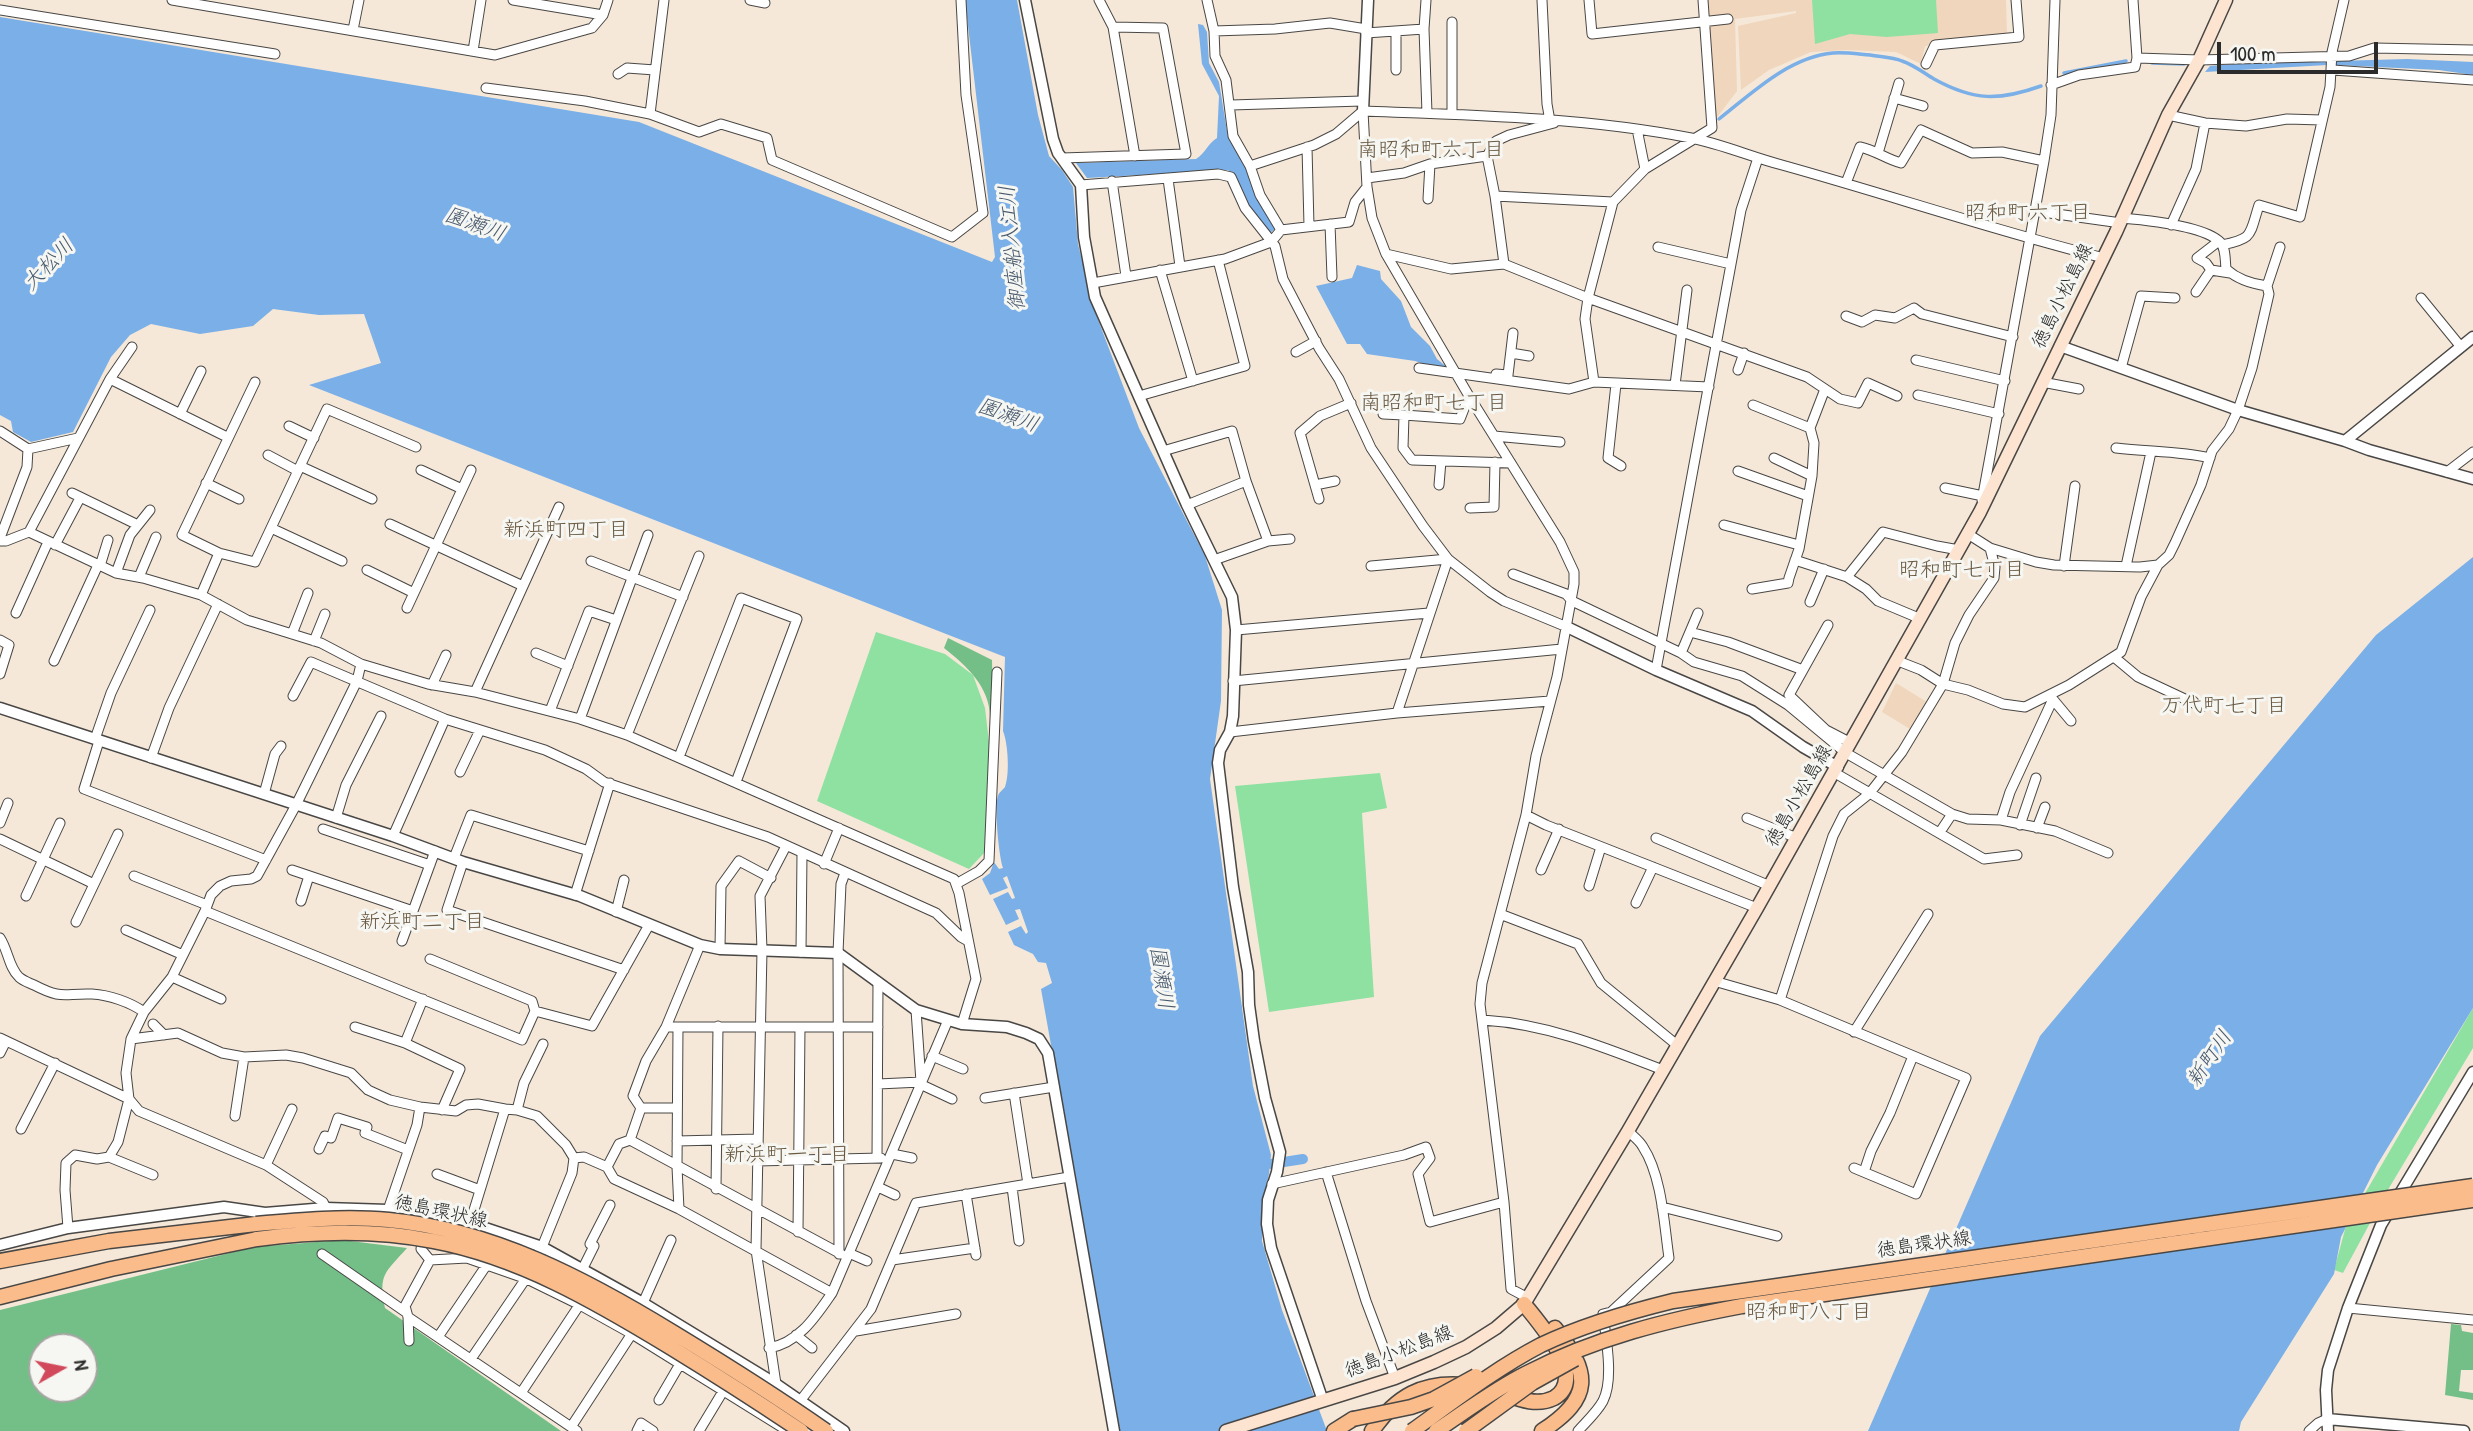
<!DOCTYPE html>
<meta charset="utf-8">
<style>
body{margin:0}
#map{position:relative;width:2473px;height:1431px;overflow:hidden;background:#f5e8d8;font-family:"Patrick Hand",sans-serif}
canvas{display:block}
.north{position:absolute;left:28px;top:1333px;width:70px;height:70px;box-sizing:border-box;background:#f6f6f2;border:2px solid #a5a5a2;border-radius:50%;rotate:81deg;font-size:19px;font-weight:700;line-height:28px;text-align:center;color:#2b2b2b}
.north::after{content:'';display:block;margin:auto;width:24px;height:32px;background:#d1495b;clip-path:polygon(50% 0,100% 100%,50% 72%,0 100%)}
.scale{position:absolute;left:2217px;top:42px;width:161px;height:32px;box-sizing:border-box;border:4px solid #2b2b2b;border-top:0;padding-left:9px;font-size:21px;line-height:24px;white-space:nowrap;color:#2b2b2b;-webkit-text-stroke:5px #f6f6f2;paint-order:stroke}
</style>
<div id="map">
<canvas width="2473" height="1431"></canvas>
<div class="north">N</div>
<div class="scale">100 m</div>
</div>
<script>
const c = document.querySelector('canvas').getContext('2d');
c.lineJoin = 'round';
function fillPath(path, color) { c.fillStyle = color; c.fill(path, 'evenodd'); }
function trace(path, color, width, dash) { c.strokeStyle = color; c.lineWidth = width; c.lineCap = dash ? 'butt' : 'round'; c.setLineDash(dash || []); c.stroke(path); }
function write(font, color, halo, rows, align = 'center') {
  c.font = font + ' "Patrick Hand","Klee One",sans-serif'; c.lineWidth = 6; c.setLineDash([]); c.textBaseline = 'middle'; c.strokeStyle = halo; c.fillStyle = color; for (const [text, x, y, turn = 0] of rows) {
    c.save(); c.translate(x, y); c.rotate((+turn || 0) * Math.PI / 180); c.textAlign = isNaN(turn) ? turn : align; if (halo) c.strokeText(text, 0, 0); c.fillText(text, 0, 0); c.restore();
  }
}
const built = new Path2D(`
 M1708,0H2006L2007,36L1925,46L1921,64L1896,52L1847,50L1811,52L1769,70L1741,90L1738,26L1796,13V11L1735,19L1737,91L1715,120Z
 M1896,683L1927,702L1910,729L1882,712Z`);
const green = new Path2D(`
 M1812,0H1936L1938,33L1887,37L1850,34L1815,44Z
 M876,632L945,654L973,675L985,708L991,759L985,852L969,869L817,801Z
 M1380,773L1387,808L1362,813L1374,997L1269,1012L1235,786Z
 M2473,1008V1048L2389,1188L2343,1273L2334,1270L2346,1226Z`);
const forest = new Path2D(`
 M948,638L992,660L993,714L990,718C990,687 967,666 944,648Z
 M342,1240L407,1248C385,1273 378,1274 385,1308L561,1431H0V1310L254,1247ZM42,1347H84V1389H42Z
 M2451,1324L2461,1325L2462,1331L2473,1333V1370H2461L2459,1391L2473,1393V1400L2445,1395Z`);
const water = new Path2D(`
 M965,0H1017L1038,115L1049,156L1062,170L1073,187L1078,244L1094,309L1139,428L1205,556L1222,610L1221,701L1210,779L1253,1086L1271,1155L1269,1174L1262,1205V1241L1282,1310L1327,1431H1120L1041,989L1052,983L1046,963L1038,962L1033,954L1014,945L1008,932L1021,926L1026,934L1028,932L1020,909L1015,910L1019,919L1006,925L993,899L1008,892L1012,899L1015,898L1007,876L1003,878L1008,888L990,895L982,879L990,873L994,862L999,869L1003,868C999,857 994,807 998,796C999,792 1003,790 1005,787C1010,774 1008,743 1003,731L1005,657L309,385L381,363L364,314L319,315L273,309L253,326L200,334L151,324L130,335L111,357L73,432L31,442L13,432L11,421L0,415V17L639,122L992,262L995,257Z
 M1198,24L1203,25L1207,32L1209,63L1219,82L1228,137L1248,169L1275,229L1270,233L1245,202L1238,182L1228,170L1087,178L1076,163L1196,159C1205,154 1208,143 1217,138L1219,96L1202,64Z
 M2293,59H2325L2327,65L2205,72L2210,66Z
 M2407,59L2473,62V75L2439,70L2336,65V61Z
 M1357,265L1380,271L1381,279L1401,301L1411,327L1430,346L1437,359L1448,368L1444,370L1415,361L1367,354L1360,344H1347L1316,286L1352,278Z
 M2473,557V1008L2377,1165L2341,1237L2334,1274L2241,1422L2239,1431H1868L2040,1036L2376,635Z`);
const stream = new Path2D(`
 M2152,63L2184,64
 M2064,73L2126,61
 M1719,119C1752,93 1789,57 1833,53C1845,52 1858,54 1870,55C1881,57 1892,57 1902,61C1914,65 1924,73 1934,79C1974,101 1999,101 2041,86`);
const canal = new Path2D(`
 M1271,1164L1303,1159`);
const minor = new Path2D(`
 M172,0L495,55L592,28L603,15L608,0
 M513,0L603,15
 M750,0L765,3
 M1207,0L1214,31L1215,56L1226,80L1233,136L1250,166L1260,195L1281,230
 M1426,0L1424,29L1427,113
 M1542,0L1547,104L1550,121
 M1589,0L1592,34L1728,19
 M2133,0L2137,58
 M0,10L275,54
 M1113,27L1135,156
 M353,30L359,0
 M1214,31L1275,29L1330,23L1366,29
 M1396,31V70
 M1366,33L1424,29
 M473,51L481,0
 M1926,64L1935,45L2019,37L2016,0
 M2333,70L2473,80
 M618,74L627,68L655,70
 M2051,85L2079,75L2135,67L2137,58L2199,60L2349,56L2374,48L2473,50
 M486,88L585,101L650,114L699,132L721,124L767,138L772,160L952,237L983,213L966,95L961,0
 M1894,98L1923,106
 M1231,105L1362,101
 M1363,111L1367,187L1372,218L1386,254L1469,396L1560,542L1574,572V584L1557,677L1536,756L1526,815L1482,983L1480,1004L1504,1202L1511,1289L1528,1298
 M650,114L664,0
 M1452,114V22
 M2168,115L2205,123L2246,126L2287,119L2322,120
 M1637,129L1645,169
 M1307,147L1309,226
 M1878,153L1899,83
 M1062,158L1186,154L1163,28L1113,27L1099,0
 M1250,166L1314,145L1336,134L1363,111C1472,115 1583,117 1691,138C1722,144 1751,157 1782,165C1890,195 1996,231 2104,258
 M1367,178L1404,173L1430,164L1487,156L1496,141L1509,135L1554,123
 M1168,179L1180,266
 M1112,181L1126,276
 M1846,183L1860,147C1875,150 1886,159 1901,163L1921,130L1972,153L2002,152L2044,161
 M1081,185L1218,174L1231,177L1245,208L1275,246L1283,279L1319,348L1339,379L1371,448L1423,526L1448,559L1490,592L1504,601L1567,627
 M1495,196L1613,202
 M1428,199L1430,164
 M2035,211L2121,223
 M1330,224L1332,277
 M2171,225L2196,169L2205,123
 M2219,241L2197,258L2206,263L2211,270L2230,273
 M2222,245C2254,238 2249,236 2259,205L2300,217L2330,87L2332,52L2344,0
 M1658,247L1731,264
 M1386,254L1451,269L1504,264L1495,196L1487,156
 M1504,264L1588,298L1807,377L1840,399L1858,403L1868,383L1897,396
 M1160,270L1193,381
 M1093,283L1225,259L1271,242L1281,230L1349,222L1355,202L1367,187
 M2267,286L2280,247
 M2196,292L2211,270
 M2421,298L2461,347
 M1846,316L1862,322L1875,315L1895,318L1914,308L1922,314L2013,337
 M1296,352L1316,341
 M1511,353L1529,356
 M1916,360L2005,381
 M1419,368L1569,389L1594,382L1709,387
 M2121,368L2141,296L2175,298
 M1738,370L1744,353
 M1496,374L1508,375L1513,333
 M110,379L227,437
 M255,382L182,535L219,553L255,562L327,409L416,447
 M1594,382L1585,319L1588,298L1613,202L1645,169L1712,128L1703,0
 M2042,382L2079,389
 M1616,384L1608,458L1621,466
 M1675,385L1687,290
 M1918,395L1999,414
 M1139,396L1245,366L1218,260
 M1469,396L1460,419L1404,415L1403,448L1412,460L1511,463
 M1753,405L1810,428
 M180,414L201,371
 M1383,414L1404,415
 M289,426L314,438
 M0,431L28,449
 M1494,436L1560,442
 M2116,448C2148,452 2180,451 2210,458
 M1163,451L1232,431L1246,481L1268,541L1214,560
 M268,455L298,471
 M1774,458L1812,476
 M300,466L372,499
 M421,470L462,489
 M1738,471L1808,496
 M2447,472L2473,452
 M206,483L239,499
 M1315,485L1335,481
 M1439,485L1441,461
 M1945,488L1983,496
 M72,493L138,525
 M1319,499L1300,433L1320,416L1351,403
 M1982,500L2044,161L2051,115L2055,0
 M1187,505L1246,481
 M1470,508L1494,507L1495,462
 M390,524L523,586
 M1724,525L1799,545
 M271,528L342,561
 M29,532L110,379L132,347
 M1968,534L1990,548L2036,562L2054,565L2140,567L2158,565
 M0,538L27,467L28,449L78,438
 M0,541H6L29,532L116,573L143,578L201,595L247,620L321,643L361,664L428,684L475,692L580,719L627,735L954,879L959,893L976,979L962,1024
 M1268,541L1290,539
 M55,545L80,498
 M1795,560L1847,577L1883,532L1937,546L1959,550
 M591,561L683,597
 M100,566L108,540
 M1371,566L1448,559L1397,713
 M2064,566L2075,486
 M2126,566L2151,452
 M367,570L414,593
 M116,573L130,535L150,510
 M1513,574L1566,594L1572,601L1681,653L1694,662L1742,676L1788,705L1846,753L1952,814L1968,819L2001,820L2055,831L2108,853
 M139,577L156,537
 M1847,577L1866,589L1878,601L1921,619
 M1752,589L1788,583L1789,578L1799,549L1812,476L1814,443L1810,428L1825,389
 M201,595L219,553
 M1810,602L1824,569
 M407,608L471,470
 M16,613L48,542
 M1828,625L1789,695L1826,730L1851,743
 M1236,630L1429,613
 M1690,632L1728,642L1803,670
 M292,634L308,593
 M0,640L9,645L0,674
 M314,641L325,614
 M536,653L568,666
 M1681,653L1698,613
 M2114,657L2138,677L2202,707
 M54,661L98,565
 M1898,661L1921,670L1943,684L1968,690L2003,704L2025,707L2069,685L2121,652L2141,597L2158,565L2169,555L2175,543L2201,485L2212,451L2229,429L2238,410L2252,368L2269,294L2267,286C2252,284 2237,279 2226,269C2225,260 2226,248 2220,242C2204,226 2145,220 2122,218
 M1656,670L1741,210L1758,158
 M1233,681L1562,649
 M432,685L446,655
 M475,692L559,507
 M293,696L311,662L445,719L545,750L586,769L604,782L768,837L936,913L961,937L968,941
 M2051,697L2071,721
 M550,711L589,611L616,620
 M580,719L648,535
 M1230,732L1397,713L1550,701
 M627,735L699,556
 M95,739L111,693L150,610
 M99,741L84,789L266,860
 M679,757L741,598L797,619L736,782
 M151,758L169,708L218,604
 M460,772L480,730
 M1835,773L1984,859L2017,855
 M264,794L275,754L281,746
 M1526,815L1546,825L1757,908
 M336,818L346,785L381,716
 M1747,818L1797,838
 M2001,820L2010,792L2053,699
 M0,823L8,803
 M2020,825L2036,778
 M2037,828L2045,807
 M323,829L430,865
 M1940,832L1952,814
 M393,836L445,719
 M1656,838L1770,886
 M0,839L94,884
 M454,858L471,815L589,851
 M463,862L447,910L624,970
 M824,864L839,828
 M292,870L413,911
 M1541,870L1559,829
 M134,876L207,905
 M956,884L979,871L989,861L997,672
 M1589,886L1601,847
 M575,895L610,783
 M26,896L60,823
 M301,901L309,876
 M1636,903L1653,867
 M205,911L522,1040L535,1011
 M616,912L624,880
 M1500,914L1578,944L1601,983L1677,1045
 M76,922L118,834
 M126,930L183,955
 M0,938C8,950 9,968 19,977C23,981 30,983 34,985C63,1000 63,993 92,994C109,995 130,1002 144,1012
 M402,941L435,851
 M700,945L666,1027L646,1061L633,1096L641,1108L630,1140L619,1144L607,1167L614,1179L679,1209L832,1293
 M720,949L721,886L739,861L771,878
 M801,952L802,853
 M430,959L532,1001L535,1011L592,1026L649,925
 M172,977L221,999
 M1714,981L1780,1000L1966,1078L1916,1194L1854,1168
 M1780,1000L1833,836L1844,814L1869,794L1902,752L1943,684L1955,643L1969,615L1994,578L1995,567L1990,548
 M1483,1020C1547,1024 1604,1047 1663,1070
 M153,1024L164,1035
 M355,1027L405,1043L460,1069L442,1110
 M666,1027H878
 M678,1027L677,1167L679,1209
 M1854,1032L1928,914
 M0,1038L129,1099L118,1142L109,1157L97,1159L75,1155L66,1163L65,1190L68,1228
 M131,1039L178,1033L222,1053L244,1057L286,1055L303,1058L351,1073L368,1090L390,1100L420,1107L456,1111L466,1105L478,1104L505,1109
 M405,1043L423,999
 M0,1053L6,1041
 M932,1056L963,1069
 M878,1084L921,1082L916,1010
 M920,1084L952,1099
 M1014,1093L1028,1184
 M985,1098L1054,1087
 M641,1108H677
 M517,1110L537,1116L566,1145L574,1158L572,1173L540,1252
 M235,1116L244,1057
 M21,1129L55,1063
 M630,1140L841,1254
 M677,1141L758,1139
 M319,1149L325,1136L331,1138L338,1118L367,1127L365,1133L408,1150
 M892,1154L912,1158
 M109,1157L153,1175
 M574,1158L584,1157L607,1167
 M877,1158L878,982
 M757,1161L881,1158
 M266,1165L292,1109
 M1326,1172L1366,1301L1395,1378
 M1864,1172L1871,1151L1890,1113L1913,1056
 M437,1174L480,1190
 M1272,1184L1404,1155L1426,1147L1430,1158L1418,1174L1430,1222L1504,1202
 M878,1187L895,1195
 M1012,1187L1019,1241
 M716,1189L718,1026
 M966,1194L976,1255
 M1662,1207L1777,1236
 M326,1208L323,1202L266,1165L139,1111L129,1099L126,1073L131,1039L144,1012L172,977L205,911L211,895L220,886L231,881L251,879L257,876L296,805L357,681L361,664
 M388,1210L417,1125L420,1107
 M470,1223L505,1109L517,1110L524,1083L543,1044
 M798,1232L800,1027
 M423,1237L421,1249L430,1260L467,1258L527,1279L580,1305L632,1334L788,1431
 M322,1254L407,1313
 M839,1254L838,953L841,884L845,873
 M851,1254L867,1261
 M430,1260L405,1306L408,1317L577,1431
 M892,1260L975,1248
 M582,1270L594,1246L590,1244L610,1205
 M643,1303L671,1240
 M2348,1308L2473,1320
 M408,1317L409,1341
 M856,1331L956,1314
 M796,1335L812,1348
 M438,1337L490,1260
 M769,1348C799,1343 816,1316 832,1293L948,1020
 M471,1359L529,1274
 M776,1384L756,1250L762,950L760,896L786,846
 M521,1393L582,1301
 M659,1400L680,1364
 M797,1405L871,1309L916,1203L1069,1177
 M571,1427L633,1332
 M637,1431L641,1423L653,1431
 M699,1431L725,1388
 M1578,1431C1586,1422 1597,1412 1603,1401C1614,1379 1606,1339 1603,1314L1611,1312L1669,1258C1664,1224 1662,1176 1643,1147C1640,1141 1633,1136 1628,1131
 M2309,1431L2318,1423L2327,1419`);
const tertiary = new Path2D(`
 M1025,0L1053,139L1058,153L1081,185L1084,237L1095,297L1187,505L1232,597L1236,630L1233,716L1230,732L1220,750L1218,763L1233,887L1248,972L1249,1005L1254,1041L1265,1098L1280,1152L1277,1172L1268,1200L1267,1224L1271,1248L1323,1401
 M1363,111L1368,0
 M2060,346L2238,410L2345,441L2369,450L2473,479
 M2345,441L2473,337
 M1567,627L1656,670L1752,711L1803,747L1838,767
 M0,708L393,836L463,862L580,896L700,945L720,949L838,953L916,1010L962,1024L1007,1027L1026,1033L1039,1039L1048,1053L1114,1431
 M0,1245L68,1228L224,1207L265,1213L326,1208L388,1210L470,1223L542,1247L643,1303L776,1384L844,1431
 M2327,1419L2464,1431
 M2328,1431L2326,1390L2328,1370L2348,1308L2381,1225L2473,1072`);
const secondary = new Path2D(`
 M1226,1431L1395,1378L1434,1362L1466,1347L1496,1328L1524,1304L1628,1131L1757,908L1980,512L2116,232L2168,115L2199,60L2226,0`);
const primary = new Path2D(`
 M0,1261L109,1241L256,1224
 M0,1297L111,1269L257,1239
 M1505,1394C1521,1400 1538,1406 1554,1398C1589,1378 1539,1323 1524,1304
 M1334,1431L1353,1419
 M1372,1431C1396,1396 1423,1381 1465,1385
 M1542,1431C1593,1398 1591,1373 1555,1328`);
const primaryBridge = new Path2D(`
 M256,1224C300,1220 345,1216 389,1220C493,1230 586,1279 674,1333C725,1364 776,1396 826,1431
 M257,1239C316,1231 374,1229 433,1241C519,1257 596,1302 670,1347C714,1374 758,1402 801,1431
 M1353,1419L1411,1407L1434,1399L1476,1376
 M1412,1431C1454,1401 1495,1369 1541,1345C1583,1325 1628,1312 1673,1301L2473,1186
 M1436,1431C1466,1411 1495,1389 1527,1373C1595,1338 1667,1320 1742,1306L2473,1200
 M1466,1431L1532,1383L1575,1359`);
const streetNames = [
 ["徳島小松島線",2063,296,-64],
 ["徳島小松島線",1799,796,-60],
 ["徳島環状線",441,1212,12],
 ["徳島環状線",1924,1245,-8],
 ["徳島小松島線",1399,1352,-21]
];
const neighbourhoodNames = [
 ["南昭和町六丁目",1431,150],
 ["昭和町六丁目",2028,213],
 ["南昭和町七丁目",1434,403],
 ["新浜町四丁目",566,530],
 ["昭和町七丁目",1962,570],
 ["万代町七丁目",2224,706],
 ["新浜町二丁目",422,922],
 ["新浜町一丁目",787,1155],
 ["昭和町八丁目",1809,1312]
];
const waterNames = [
 ["園瀬川",475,225,20],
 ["御座船入江川",1013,248,-95],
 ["大松川",49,265,-46],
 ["園瀬川",1008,416,20],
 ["園瀬川",1161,978,82],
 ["新町川",2210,1059,-56]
];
fillPath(built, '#f0d6bc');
fillPath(green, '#8fe1a1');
fillPath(forest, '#73bf87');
fillPath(water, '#7aafe8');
trace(stream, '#7aafe8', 3.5);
trace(canal, '#7aafe8', 10);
trace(minor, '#494745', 11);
trace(tertiary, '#494745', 13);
trace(secondary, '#494745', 15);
trace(primary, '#494745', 17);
trace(minor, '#fff', 9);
trace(tertiary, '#fff', 10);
trace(secondary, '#fde4d1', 12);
trace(primary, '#fabc8b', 14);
trace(primaryBridge, '#494745', 17, []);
trace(primaryBridge, '#fabc8b', 14);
write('19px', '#2b2b2b', '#f6f6f2', streetNames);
write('21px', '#695840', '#f6f6f2', neighbourhoodNames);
write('italic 21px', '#47596d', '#f6f6f2', waterNames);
</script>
